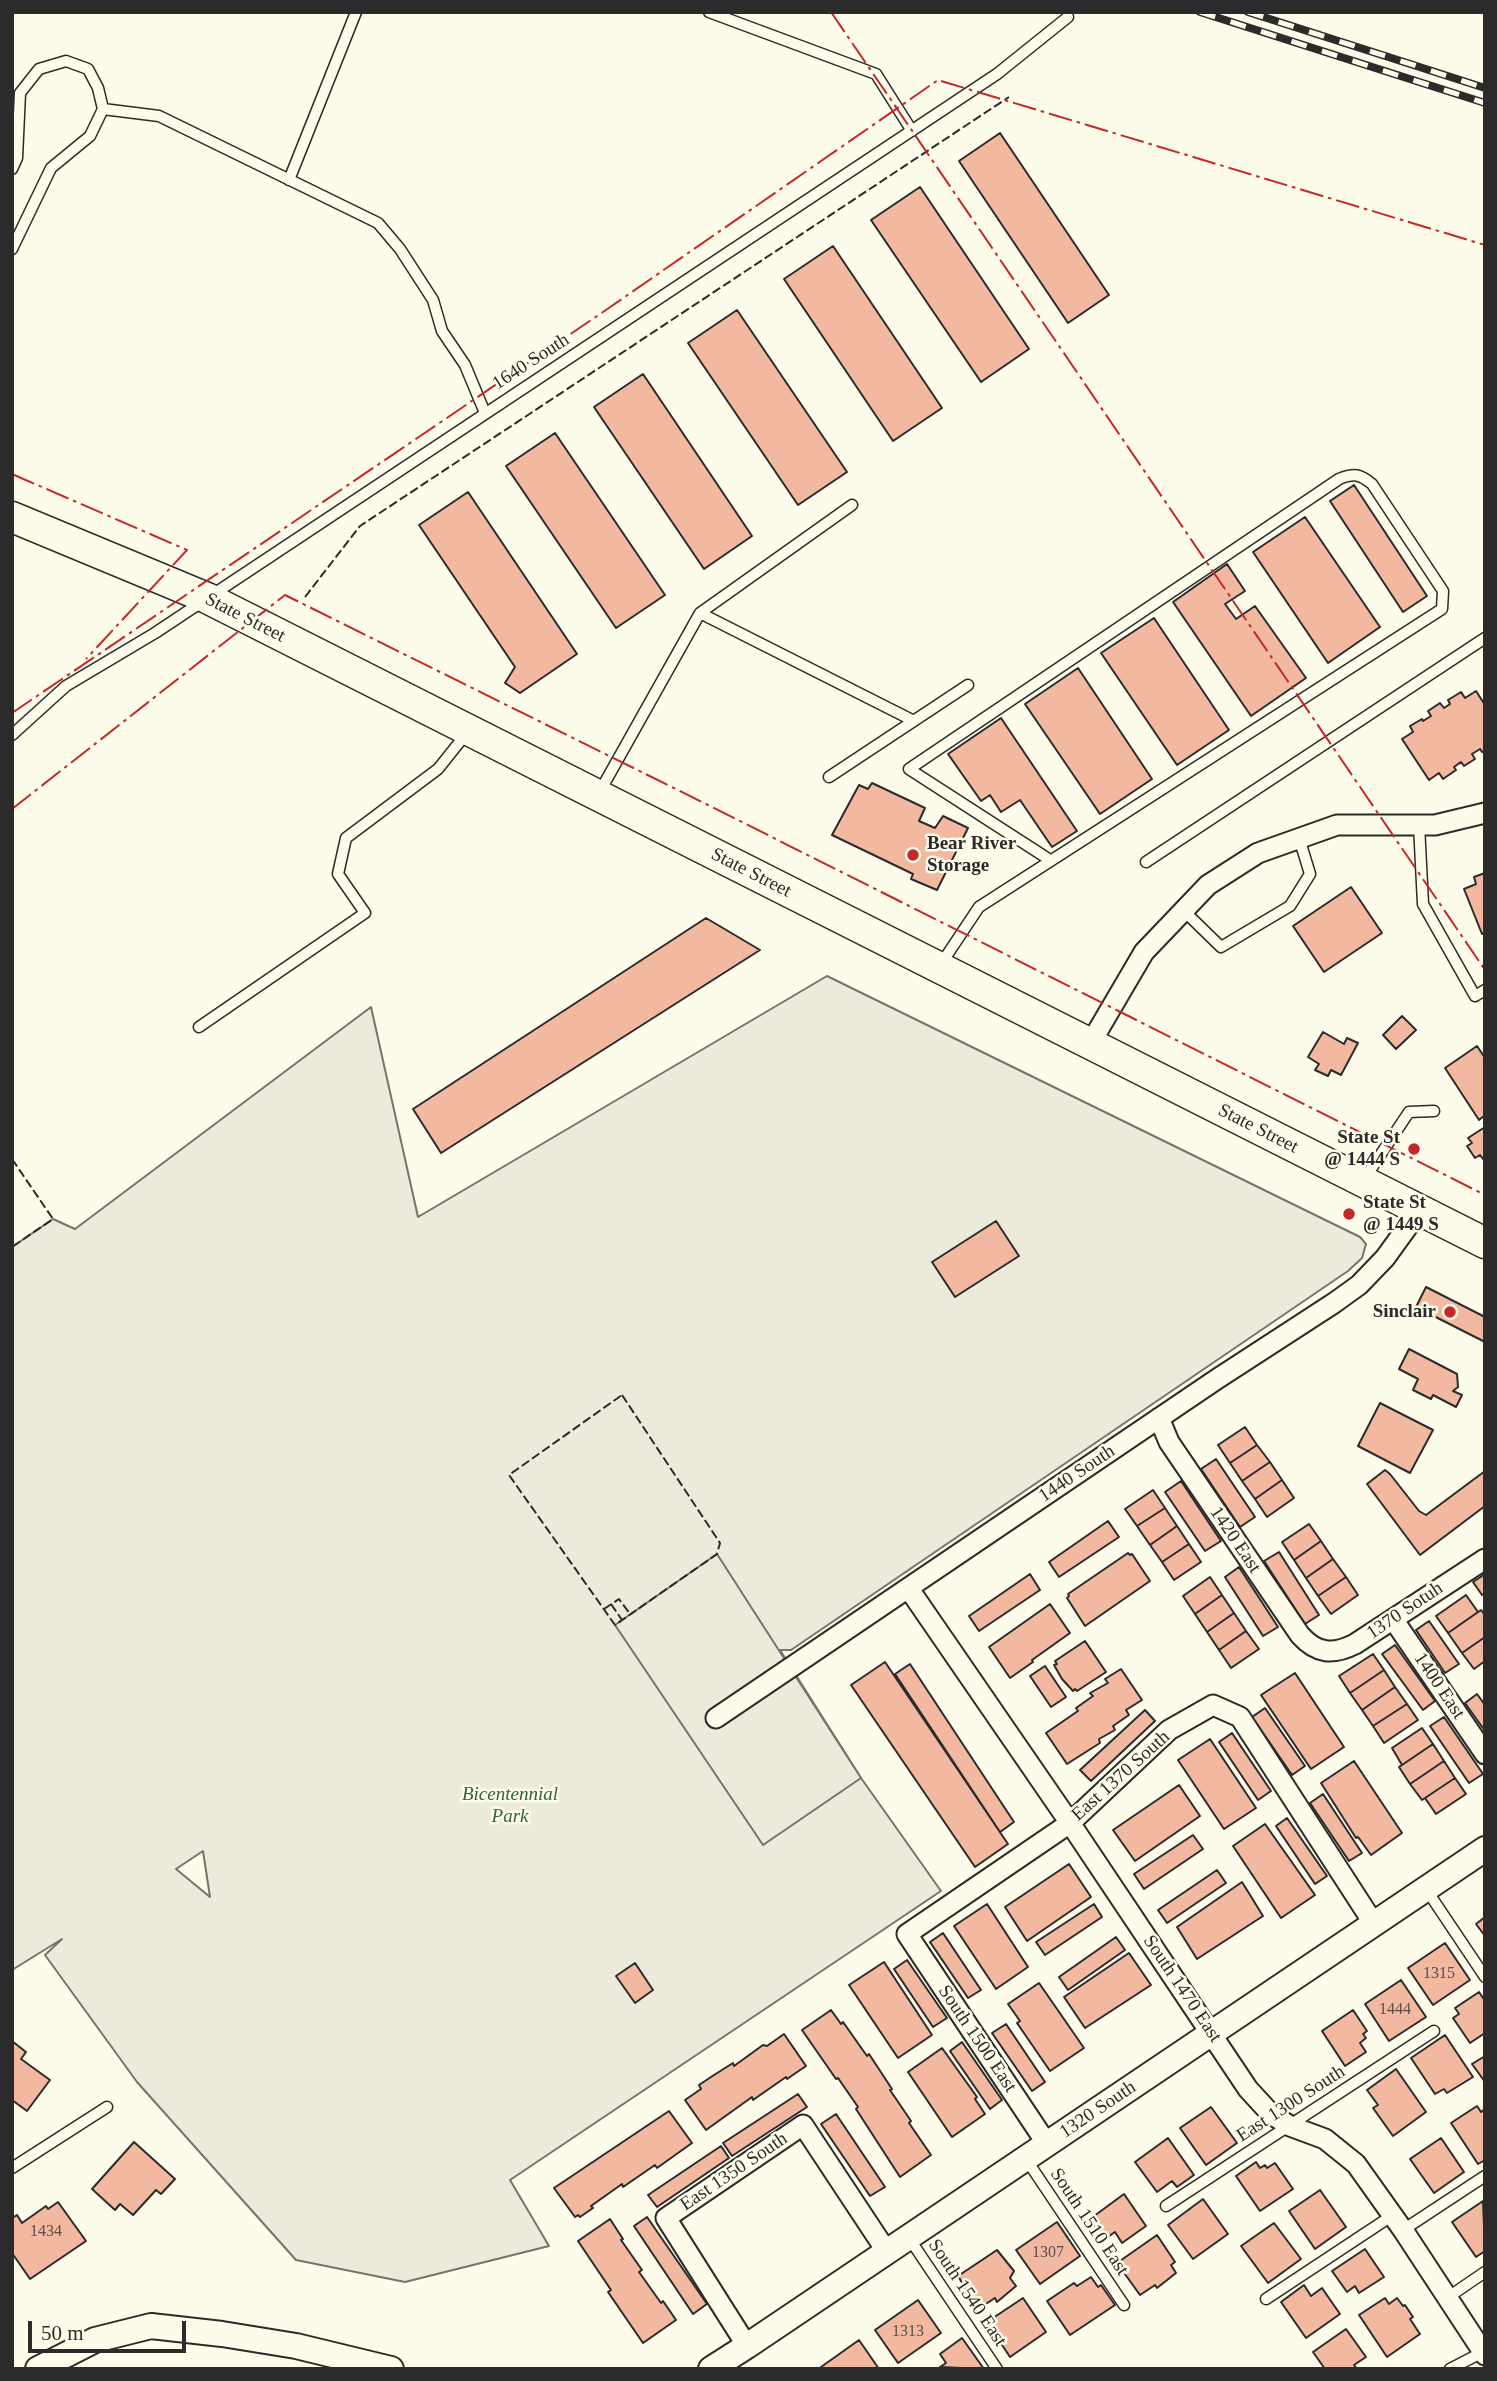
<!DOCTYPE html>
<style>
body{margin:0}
#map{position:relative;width:1497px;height:2381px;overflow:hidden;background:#fdfbea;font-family:Georgia,serif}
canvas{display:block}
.frame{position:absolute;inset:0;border:14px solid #2b2b2b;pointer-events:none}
.scale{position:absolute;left:28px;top:2321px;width:158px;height:32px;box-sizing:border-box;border:4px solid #2b2b2b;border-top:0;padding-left:9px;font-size:21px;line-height:24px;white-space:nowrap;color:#2b2b2b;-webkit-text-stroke:5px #fdfbea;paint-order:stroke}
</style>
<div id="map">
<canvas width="1497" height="2381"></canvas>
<div class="frame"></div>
<div class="scale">50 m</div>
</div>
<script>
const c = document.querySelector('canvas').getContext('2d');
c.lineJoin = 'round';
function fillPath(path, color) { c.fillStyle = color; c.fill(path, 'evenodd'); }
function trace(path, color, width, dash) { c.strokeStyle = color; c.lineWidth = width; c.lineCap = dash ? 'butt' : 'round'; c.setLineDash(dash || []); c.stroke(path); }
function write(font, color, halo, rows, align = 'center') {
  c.font = font + ' Georgia,serif'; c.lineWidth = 5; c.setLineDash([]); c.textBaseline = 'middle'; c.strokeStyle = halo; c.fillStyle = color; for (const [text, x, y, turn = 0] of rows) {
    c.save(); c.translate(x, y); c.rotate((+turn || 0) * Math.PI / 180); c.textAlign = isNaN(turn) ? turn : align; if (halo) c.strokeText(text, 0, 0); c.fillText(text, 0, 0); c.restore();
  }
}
const green = new Path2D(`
 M827,976L1360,1237L1366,1244L1362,1258L1348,1271L791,1650H780L861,1778L941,1891L510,2180L549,2246L405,2282L296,2260L137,2082L45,1955L62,1939L12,1970V1247L53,1219L75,1229L371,1007L418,1217ZM203,1851L210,1897L176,1869Z`);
const parking = new Path2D(`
 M717,1554L861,1778L763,1845L615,1625Z`);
const building = new Path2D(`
 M1000,133L1109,295L1068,323L959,161Z
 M920,187L1029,349L981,382L871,220Z
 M833,246L942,408L893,441L784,279Z
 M737,310L847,472L798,505L688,343Z
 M643,374L752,536L704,569L594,407Z
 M555,433L665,595L616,628L506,466Z
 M1354,485L1427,596L1403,612L1330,501Z
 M468,492L577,654L520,693L505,683L515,667L419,525Z
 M1305,517L1380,627L1328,663L1253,552Z
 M1227,564L1245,591L1225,604L1236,619L1255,606L1306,678L1251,716L1173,602Z
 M1154,618L1229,730L1177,765L1101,653Z
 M1078,668L1152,779L1100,814L1025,704Z
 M1476,691L1485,705V751L1482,752L1480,749L1472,754L1475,759L1464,766L1461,762L1454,767L1456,770L1443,779L1439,773L1429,780L1402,739L1413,732L1410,726L1422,719L1423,721L1431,716L1428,711L1440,703L1444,708L1450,704L1448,700L1461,692L1465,698Z
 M1001,718L1077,831L1052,847L1020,800L1001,812L990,795L981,801L948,754Z
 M872,783L925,808L919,821L935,828L943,816L968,828L937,890L911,879L913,874L832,835L859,785L868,789Z
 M1485,873V933L1482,934L1464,889L1476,884L1474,877Z
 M1351,887L1382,933L1324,972L1293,926Z
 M706,918L760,950L441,1153L413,1109Z
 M1402,1016L1416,1030L1396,1049L1383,1035Z
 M1323,1032L1344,1044L1347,1038L1358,1043L1341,1075L1331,1070L1328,1076L1315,1070L1319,1064L1308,1057Z
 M1477,1046L1485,1058V1115L1479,1120L1445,1068Z
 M1485,1127V1158L1483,1159L1480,1155L1475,1158L1467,1146L1472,1143L1468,1138Z
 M996,1221L1019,1256L955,1297L932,1262Z
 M1426,1287L1485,1317V1342L1416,1307Z
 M1409,1349L1457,1374L1458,1387L1453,1391L1462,1395L1456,1407L1433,1395L1431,1399L1413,1390L1418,1379L1399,1369Z
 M1380,1403L1433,1430L1410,1473L1358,1446Z
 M1245,1427L1257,1445L1230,1463L1218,1445Z
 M1257,1445L1270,1462L1242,1481L1230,1463Z
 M1216,1459L1255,1517L1240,1527L1201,1469Z
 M1270,1462L1282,1480L1255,1499L1242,1481Z
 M1385,1470L1390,1474L1419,1511L1426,1515L1485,1471V1506L1420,1555L1367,1484Z
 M1282,1480L1294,1498L1267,1517L1255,1499Z
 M1181,1481L1221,1541L1205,1551L1165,1492Z
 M1153,1490L1165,1508L1137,1526L1125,1509Z
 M1165,1508L1177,1526L1150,1545L1137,1526Z
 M1108,1521L1119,1537L1059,1577L1049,1562Z
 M1309,1524L1321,1541L1294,1560L1282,1542Z
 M1177,1526L1189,1544L1162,1562L1150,1545Z
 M1321,1541L1333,1559L1306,1578L1294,1560Z
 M1189,1544L1201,1562L1174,1580L1162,1562Z
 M1279,1552L1319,1615L1305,1624L1264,1561Z
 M1128,1553L1130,1555L1132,1554L1150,1581L1085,1626L1067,1598L1069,1596L1068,1594Z
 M1333,1559L1346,1577L1318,1596L1306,1578Z
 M1239,1567L1278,1627L1263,1636L1225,1577Z
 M1030,1574L1040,1590L979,1631L969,1616Z
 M1485,1574V1593L1482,1595L1473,1582Z
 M1210,1577L1222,1595L1195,1614L1183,1596Z
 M1346,1577L1358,1595L1331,1614L1318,1596Z
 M1222,1595L1234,1613L1207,1632L1195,1614Z
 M1466,1595L1478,1612L1448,1633L1436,1616Z
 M1050,1604L1070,1633L1032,1660L1033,1662L1010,1678L989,1647Z
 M1481,1610L1485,1615V1637L1462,1653L1448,1633Z
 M1234,1613L1246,1631L1219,1650L1207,1632Z
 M1429,1621L1459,1664L1445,1673L1416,1630Z
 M1246,1631L1259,1649L1231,1668L1219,1650Z
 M1485,1637V1661L1474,1669L1462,1653Z
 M1085,1641L1106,1672L1077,1691L1075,1689L1073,1691L1062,1679L1054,1665L1057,1664L1055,1661Z
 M1395,1645L1435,1701L1423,1710L1382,1654Z
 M1373,1654L1384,1670L1350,1693L1339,1676Z
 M885,1662L1008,1844L975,1867L851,1685Z
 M910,1664L1014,1822L1000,1832L895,1674Z
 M1045,1666L1066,1697L1051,1707L1030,1676Z
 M1121,1669L1142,1700L1126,1710L1129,1715L1113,1726L1115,1730L1099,1739L1100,1743L1067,1764L1046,1733L1078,1711L1076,1708L1093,1696L1090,1693L1108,1683L1105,1679Z
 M1384,1670L1395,1687L1362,1710L1350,1693Z
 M1295,1673L1344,1747L1311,1769L1261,1695Z
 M1395,1687L1407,1704L1373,1726L1362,1710Z
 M1477,1694L1485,1705V1731L1465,1703Z
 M1407,1704L1418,1720L1384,1743L1373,1726Z
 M1265,1708L1305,1766L1292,1775L1252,1717Z
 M1145,1710L1155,1721L1091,1781L1080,1770Z
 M1444,1717L1483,1774L1469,1783L1430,1726Z
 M1422,1728L1433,1744L1402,1765L1392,1748Z
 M1232,1733L1271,1791L1258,1800L1219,1742Z
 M1210,1739L1256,1808L1224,1829L1178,1760Z
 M1433,1744L1444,1761L1410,1784L1399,1767Z
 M1354,1761L1402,1833L1371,1855L1358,1837L1356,1838L1321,1783Z
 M1444,1761L1455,1778L1422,1800L1410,1784Z
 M1455,1778L1466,1794L1436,1814L1425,1798Z
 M1179,1785L1200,1816L1135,1861L1113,1830Z
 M1323,1794L1362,1853L1349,1861L1310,1803Z
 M1287,1818L1327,1876L1315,1884L1276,1826Z
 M1265,1824L1315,1895L1281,1918L1233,1846Z
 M1193,1835L1203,1849L1144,1889L1134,1874Z
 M1069,1864L1091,1897L1027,1941L1005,1907Z
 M1217,1870L1226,1883L1167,1923L1158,1910Z
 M1242,1882L1263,1916L1197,1959L1177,1927Z
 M987,1904L1028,1967L996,1989L954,1926Z
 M1094,1904L1102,1917L1045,1955L1036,1942Z
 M1485,1917V1936L1476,1924Z
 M943,1933L981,1990L968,1998L930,1942Z
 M1116,1937L1125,1950L1068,1990L1059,1977Z
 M1445,1943L1470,1980L1433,2005L1408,1968Z
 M1129,1953L1151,1985L1085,2028L1064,1997Z
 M907,1960L947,2018L933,2027L894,1969Z
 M884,1962L932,2035L898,2058L849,1985Z
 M635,1963L653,1990L635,2003L616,1976Z
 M1401,1980L1426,2017L1389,2041L1365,2004Z
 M1039,1983L1084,2048L1050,2071L1017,2023L1020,2021L1008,2004Z
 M1479,1992L1485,2001V2033L1470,2043L1453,2018L1459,2014L1455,2008Z
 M831,2010L841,2024L843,2022L867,2056L869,2054L892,2089L890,2090L911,2121L909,2123L931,2155L900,2177L856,2109L858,2107L838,2078L836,2079L802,2030Z
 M1353,2010L1367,2031L1363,2034L1366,2038L1360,2043L1366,2052L1345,2066L1322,2031Z
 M1006,2024L1045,2082L1032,2091L992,2033Z
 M784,2034L806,2066L787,2079L786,2077L753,2100L752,2097L706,2130L685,2100L701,2089L699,2085L714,2075L733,2063L734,2066L763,2045L767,2046Z
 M1445,2035L1473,2077L1447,2093L1444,2089L1435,2094L1411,2058Z
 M12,2041L26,2052L21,2059L50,2080L27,2111L12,2100Z
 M962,2042L1002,2100L990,2109L950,2051Z
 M942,2048L977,2097L975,2099L985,2114L952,2137L908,2072Z
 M1485,2056V2082L1472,2064Z
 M1396,2069L1426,2112L1393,2136L1373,2108L1378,2105L1367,2090Z
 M798,2094L807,2107L732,2156L723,2143Z
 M1477,2106L1481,2112L1485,2109V2160L1478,2164L1451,2123Z
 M1211,2107L1237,2143L1206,2165L1180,2128Z
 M669,2111L692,2143L657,2168L655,2165L623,2187L622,2184L591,2206L593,2208L580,2217L578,2215L575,2217L554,2188Z
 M836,2114L885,2187L870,2196L821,2124Z
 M1168,2138L1194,2175L1177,2187L1172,2181L1157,2192L1135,2162Z
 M1441,2138L1464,2172L1434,2193L1410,2159Z
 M134,2142L175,2179L161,2194L156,2190L133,2215L120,2204L115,2210L92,2189Z
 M721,2146L729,2158L657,2207L648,2195Z
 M1256,2162L1260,2168L1265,2165L1267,2168L1275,2163L1293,2189L1260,2211L1236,2176Z
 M1320,2190L1346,2227L1315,2249L1289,2211Z
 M1124,2194L1146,2226L1122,2243L1115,2232L1105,2239L1090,2219Z
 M1203,2199L1228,2234L1193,2259L1168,2225Z
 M1483,2201L1485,2251L1476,2257L1452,2222Z
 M58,2202L86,2241L30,2279L12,2253V2218L17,2215L22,2223L46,2206L48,2209Z
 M647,2217L707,2304L693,2314L634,2226Z
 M610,2219L623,2239L621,2240L642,2270L639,2272L661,2303L663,2301L676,2320L643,2343L608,2292L611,2290L578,2241Z
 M1057,2222L1080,2256L1040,2284L1016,2250Z
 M1274,2223L1301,2259L1268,2283L1241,2246Z
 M1157,2235L1175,2262L1171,2265L1176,2273L1157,2288L1155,2285L1140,2295L1117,2263Z
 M1365,2249L1384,2277L1359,2293L1355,2286L1347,2292L1332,2271Z
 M997,2250L1014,2271L1010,2278L1016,2286L997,2302L995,2298L978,2309L958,2276Z
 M1091,2277L1098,2287L1101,2285L1115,2305L1070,2335L1047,2301L1074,2283L1077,2286Z
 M1304,2285L1311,2296L1322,2288L1340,2314L1306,2338L1281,2302Z
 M1023,2298L1046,2332L1010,2357L987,2322Z
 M1385,2298L1389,2304L1397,2298L1403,2306L1405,2305L1413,2317L1410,2319L1420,2334L1387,2357L1359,2315Z
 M918,2300L941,2333L898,2363L875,2330Z
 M1346,2329L1366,2357L1354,2365L1357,2369H1325L1313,2352Z
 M962,2338L984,2369L940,2367L946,2363L940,2354Z
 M859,2340L879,2369H822L821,2367Z`);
const service = new Path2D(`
 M709,12L876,74L912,131
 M103,109L159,116L378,223L400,249L433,300L442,331L465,365L485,413
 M12,169L17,158L20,93L39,69L66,61L88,69L98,88L103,109L90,136L51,168L12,249
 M289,180L356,12
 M852,505L700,613L914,721
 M12,735L66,686L155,633L997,74L1068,17
 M829,777L968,685
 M599,793L700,613
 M1419,825L1423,904L1475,996L1485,990
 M1146,862L1485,638
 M1183,910L1221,947L1290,906L1310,874L1299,838
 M941,964L979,907L1442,609L1443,591L1372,484C1360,474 1354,473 1339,479L909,769L1050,860
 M199,1027L365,913L338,874L346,838L438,769L466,734
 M1365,1178L1409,1112L1434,1111
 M1426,1889L1485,1977
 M1026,2159L1124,2305
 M12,2168L107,2107
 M1166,2206L1434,2031
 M1403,2230L1485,2176
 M909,2238L997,2369
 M1447,2298L1485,2272
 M1266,2299L1393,2215
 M1450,2369L1483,2352`);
const minor = new Path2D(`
 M1090,1044L1144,952L1208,885L1258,853L1337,825H1435L1485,813
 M1159,1418L1169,1442L1300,1635C1317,1654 1333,1655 1355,1644L1485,1559
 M909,1589L1070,1823L1248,2089L1271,2114L1290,2126L1325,2139L1356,2164L1403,2230L1485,2355
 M1393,1619L1485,1754
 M716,1718L1217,1379L1334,1303L1359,1285L1385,1258L1419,1211
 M1047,2144L907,1934L1070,1823L1169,1730L1213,1705L1240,1717L1374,1924
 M747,2346L666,2218L803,2125L887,2252`);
const tertiary = new Path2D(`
 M38,2369L95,2340L151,2326L222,2334L296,2346L391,2369
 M711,2369L747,2346L1485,1849`);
const primary = new Path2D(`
 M12,517L207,598L1485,1243`);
const rail = new Path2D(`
 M1200,12L1485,103
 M1248,12L1485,88`);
const fence = new Path2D(`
 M305,597L360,526L1009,97
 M12,1159L53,1219L12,1247
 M622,1395L720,1543L717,1554L615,1625L509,1475Z
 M611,1604L622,1620
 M604,1609L619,1599L630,1614`);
const power = new Path2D(`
 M831,12L1485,970
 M12,474L187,550L86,659
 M12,713L603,312L938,80L1485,245
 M12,809L285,595L708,805L1485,1195`);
const markers = [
 [913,855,7,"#c62828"],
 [1414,1149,7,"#c62828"],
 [1349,1214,7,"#c62828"],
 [1450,1312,7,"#c62828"]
];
const numberNames = [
 ["1315",1439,1974],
 ["1444",1395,2010],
 ["1434",46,2232],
 ["1307",1048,2253],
 ["1313",908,2332]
];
const streetNames = [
 ["1640 South",531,362,-33],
 ["State Street",245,618,27],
 ["State Street",751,873,27],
 ["State Street",1258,1129,27],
 ["1440 South",1077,1474,-34],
 ["1420 East",1235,1540,56],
 ["1370 Sotuh",1405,1611,-34],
 ["1400 East",1439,1686,56],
 ["East 1370 South",1121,1776,-42],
 ["South 1470 East",1182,1989,56],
 ["South 1500 East",977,2039,56],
 ["East 1300 South",1291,2104,-33],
 ["1320 South",1098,2110,-34],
 ["East 1350 South",734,2172,-34],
 ["South 1510 East",1089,2222,56],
 ["South 1540 East",967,2293,56]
];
const poiNames = [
 ["Bear River",927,844],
 ["Storage",927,866],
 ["State St",1400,1138,"right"],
 ["@ 1444 S",1400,1160,"right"],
 ["State St",1363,1203],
 ["@ 1449 S",1363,1225],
 ["Sinclair",1436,1312,"right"]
];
const parkNames = [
 ["Bicentennial",510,1795],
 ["Park",510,1817]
];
fillPath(green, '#ecebdb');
trace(green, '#74746e', 2);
fillPath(parking, '#eceadb');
trace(parking, '#74746e', 2);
fillPath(building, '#f2b8a0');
trace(building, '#2b2b2b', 2);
trace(service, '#2b2b2b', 13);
trace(minor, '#2b2b2b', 23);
trace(tertiary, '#2b2b2b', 28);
trace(primary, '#2b2b2b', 33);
trace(service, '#fdfbea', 10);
trace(minor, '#fdfbea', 19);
trace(tertiary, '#fdfbea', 24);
trace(primary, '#fdfbea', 30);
trace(rail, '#2b2b2b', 8);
trace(rail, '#fdfbea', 5, [16]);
trace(fence, '#2b2b2b', 2, [9, 3.5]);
trace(power, '#c62828', 2, [24, 5, 3.5, 5]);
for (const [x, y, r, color] of markers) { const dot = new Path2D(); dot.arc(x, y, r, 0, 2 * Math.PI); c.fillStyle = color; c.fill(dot); trace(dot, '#fdfbea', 2.5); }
write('16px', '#5d4e48', null, numberNames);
write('19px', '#2b2b2b', '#fdfbea', streetNames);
write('bold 19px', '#2b2b2b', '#fdfbea', poiNames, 'left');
write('italic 19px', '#34623c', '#fdfbea', parkNames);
</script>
